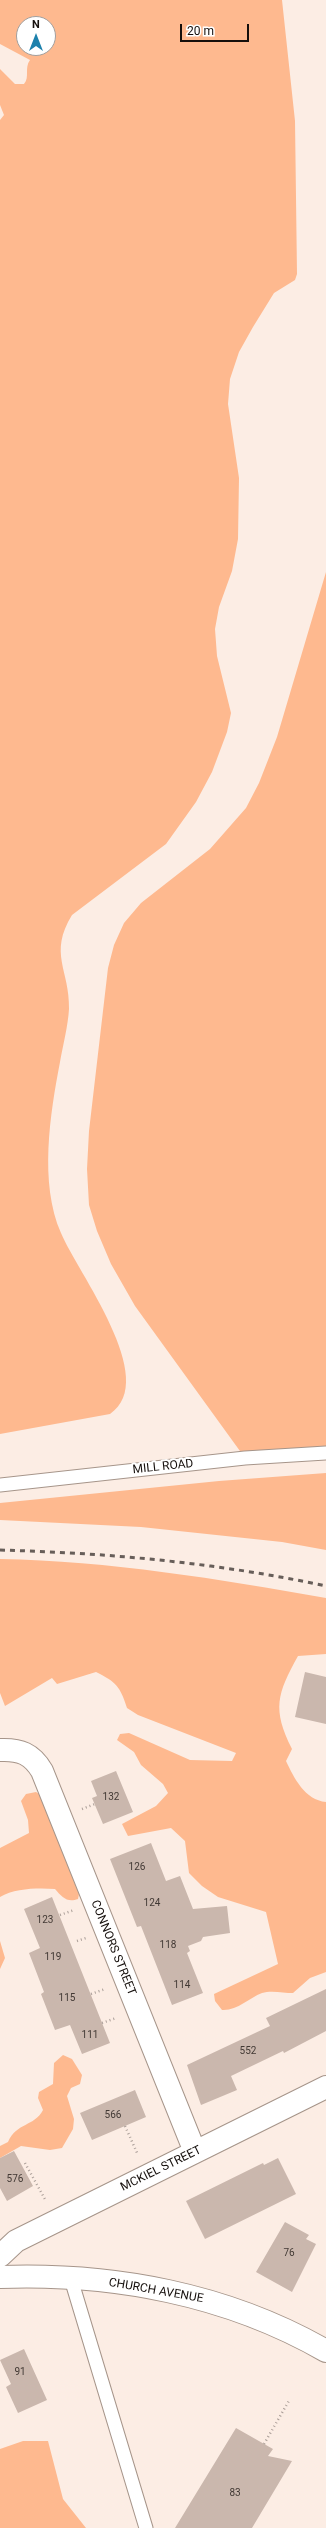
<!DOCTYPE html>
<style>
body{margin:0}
#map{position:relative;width:326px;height:2528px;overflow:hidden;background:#fcede4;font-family:Roboto,sans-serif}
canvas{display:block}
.north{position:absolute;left:16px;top:16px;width:40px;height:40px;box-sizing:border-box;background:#fff;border:1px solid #a19f9e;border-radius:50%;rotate:0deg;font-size:11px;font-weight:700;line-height:16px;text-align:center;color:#150f0c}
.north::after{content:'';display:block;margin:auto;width:14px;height:18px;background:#1d81ac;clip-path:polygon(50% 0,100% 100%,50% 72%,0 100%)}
.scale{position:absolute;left:180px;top:24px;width:69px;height:18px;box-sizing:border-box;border:2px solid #150f0c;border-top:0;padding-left:5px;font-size:12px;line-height:14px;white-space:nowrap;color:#150f0c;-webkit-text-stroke:3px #fff;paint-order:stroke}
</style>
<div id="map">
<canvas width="326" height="2528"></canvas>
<div class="north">N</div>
<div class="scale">20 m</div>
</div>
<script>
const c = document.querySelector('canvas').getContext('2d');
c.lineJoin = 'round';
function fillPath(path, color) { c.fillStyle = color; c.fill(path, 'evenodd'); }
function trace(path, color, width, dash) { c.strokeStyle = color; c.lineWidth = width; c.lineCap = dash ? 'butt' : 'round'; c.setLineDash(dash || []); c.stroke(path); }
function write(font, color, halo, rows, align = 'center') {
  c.font = font + ' Roboto,sans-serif'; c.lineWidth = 4; c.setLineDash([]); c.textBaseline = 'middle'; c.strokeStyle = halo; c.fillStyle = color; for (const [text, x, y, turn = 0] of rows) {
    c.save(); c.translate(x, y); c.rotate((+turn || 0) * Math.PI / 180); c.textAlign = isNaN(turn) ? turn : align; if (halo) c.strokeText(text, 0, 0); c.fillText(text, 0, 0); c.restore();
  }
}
const green = new Path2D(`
 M0,0H282L295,121L297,274L295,280L274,293L253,327L239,352L230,379L228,404L239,478L238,539L232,571L219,607L215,629L217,656L231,713L227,732L212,772L196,802L166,844L72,915C48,954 70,970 69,1009C68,1026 63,1045 60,1062C50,1114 39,1183 61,1233C77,1272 161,1380 110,1414L0,1434V120L4,115L0,105V69L15,84H24C30,77 24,68 30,60L0,44ZM24,24H48V48H24Z
 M326,572V1453L245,1458L135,1306L111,1264L97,1231L89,1205L87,1169L89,1131L108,968L114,945L124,923L141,903L210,849L246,808L259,783L277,737Z
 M326,1473V1550L282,1542L141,1527L0,1520V1503L219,1481Z
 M0,1559C109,1561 219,1579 326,1598V1654L298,1656C277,1694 272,1709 292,1749L286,1761C294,1778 305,1800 326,1802V1972L310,1978L293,1993C284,1993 271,1990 262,1993C249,1998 237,2011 222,2010L215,2001L214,1994L278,1964L266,1912L218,1897L202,1886L189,1873L185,1841L171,1828L128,1836L122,1824L156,1806L168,1793L163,1784L141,1765L134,1752L117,1740L120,1734L129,1733L190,1760L232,1761L236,1753L138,1715L127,1708C120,1686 116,1682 96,1672L57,1684L52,1678L5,1706L0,1693Z
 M36,1792L39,1794L79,1894L78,1899C67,1903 62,1897 55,1889C38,1888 15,1888 0,1897V1848L29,1833L28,1820L21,1801L26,1794Z
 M0,1941L5,1958L0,1969Z
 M63,2055L72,2059L82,2075L80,2084L71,2088L67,2096L74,2119L73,2129L62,2148L50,2150L21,2146L0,2158V2146L8,2142C17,2122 34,2127 43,2110L38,2098L39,2092L53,2084L54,2063Z
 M23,2441H48L63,2499L86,2528H0V2449Z`);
const building = new Path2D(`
 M305,1672L326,1677V1724L295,1717Z
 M116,1771L133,1812L103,1824L92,1798L97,1796L91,1781Z
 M151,1843L166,1881L180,1876L193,1909L227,1906L230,1933L203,1937L201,1941L188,1946L190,1951L187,1953L203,1993L172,2005L141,1926L137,1927L110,1859Z
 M52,1897L110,2043L82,2054L70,2025L55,2030L41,1994L44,1992L29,1953L40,1948L24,1909Z
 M326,1989V2031L284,2053L283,2051L231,2076L237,2090L201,2105L187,2065L270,2026L266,2018Z
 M135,2090L146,2117L92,2140L80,2113Z
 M14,2151L33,2186L7,2201L0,2188V2158Z
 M278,2158L296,2194L205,2239L186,2201L263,2163L264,2165Z
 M285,2222L309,2235L306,2239L316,2244L292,2292L256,2272Z
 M24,2349L47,2400L18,2413L6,2387L11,2384L0,2360Z
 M236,2428L273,2449L268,2456L292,2461L252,2528H175Z`);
const path = new Path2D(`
 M82,1809L95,1804
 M60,1915L74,1910
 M77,1941L86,1938
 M91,1994L105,1989
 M102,2023L116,2018
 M125,2126L138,2155
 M25,2163L46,2201
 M264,2444L290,2399`);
const lane = new Path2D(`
 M0,1485L245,1458L326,1453
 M71,2279L146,2528`);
const street = new Path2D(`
 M0,1750C20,1749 32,1754 42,1771L195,2152
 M0,2256L16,2241L326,2087`);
const secondary = new Path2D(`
 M0,2277C113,2273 227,2294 326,2351`);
const rail = new Path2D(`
 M0,1550C109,1553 219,1563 326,1586`);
const numberNames = [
 ["132",111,1797],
 ["126",137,1867],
 ["124",152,1903],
 ["123",45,1920],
 ["118",168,1945],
 ["119",53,1957],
 ["114",182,1985],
 ["115",67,1998],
 ["111",90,2035],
 ["552",248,2051],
 ["566",113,2115],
 ["576",15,2179],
 ["76",289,2253],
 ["91",20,2372],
 ["83",235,2493]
];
const streetNames = [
 ["MILL ROAD",163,1467,-6],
 ["CONNORS STREET",113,1948,68],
 ["MCKIEL STREET",161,2169,-26],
 ["CHURCH AVENUE",156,2291,10]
];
fillPath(green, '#feb98f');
fillPath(building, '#cab7ad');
trace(lane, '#a6958a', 15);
trace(street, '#a6958a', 24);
trace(secondary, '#a6958a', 24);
trace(path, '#aca09a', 2.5, [1, 3]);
trace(lane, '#fff', 13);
trace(street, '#fff', 22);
trace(secondary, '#fff', 22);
trace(rail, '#675e59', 3, [5, 5]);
write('10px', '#423934', null, numberNames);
write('12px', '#150f0c', '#fff', streetNames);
</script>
